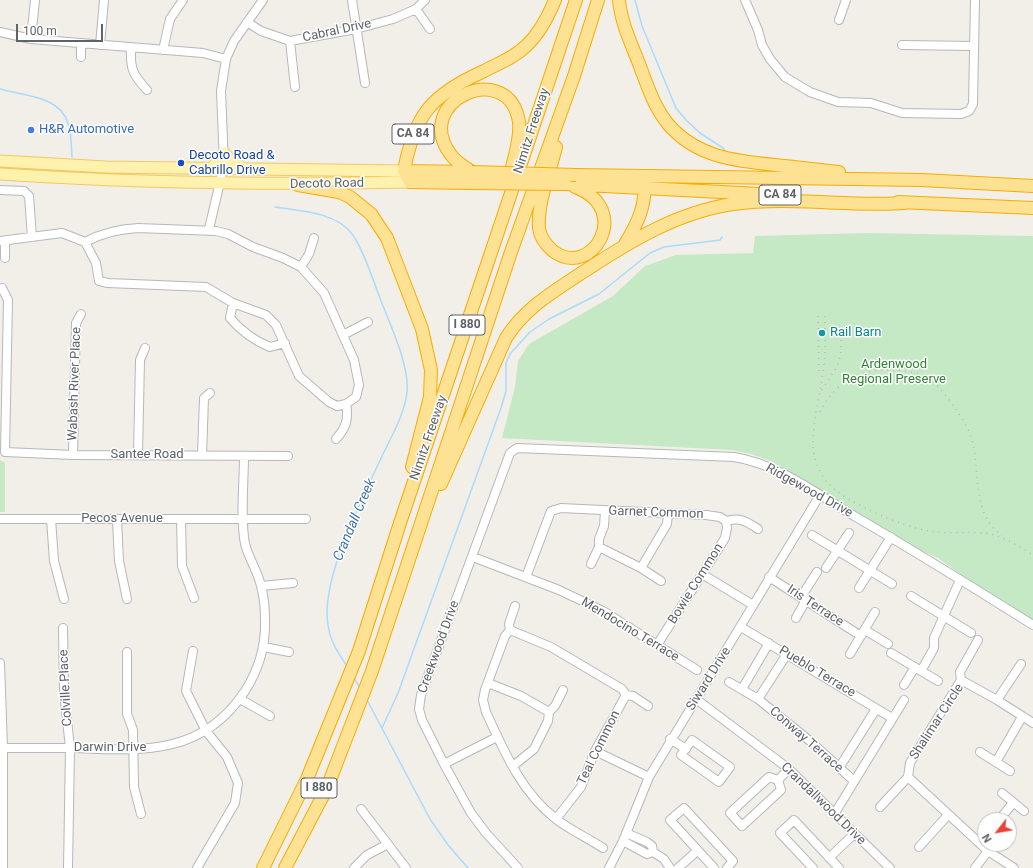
<!DOCTYPE html>
<style>
body{margin:0}
#map{position:relative;width:1033px;height:868px;overflow:hidden;background:#f1efe8;font-family:Roboto,sans-serif}
canvas{display:block}
.north{position:absolute;left:977px;top:812px;width:40px;height:40px;box-sizing:border-box;background:#fff;border:1px solid #bfc1c3;border-radius:50%;rotate:239deg;font-size:11px;font-weight:700;line-height:16px;text-align:center;color:#5f6368}
.north::after{content:'';display:block;margin:auto;width:14px;height:18px;background:#ea4335;clip-path:polygon(50% 0,100% 100%,50% 72%,0 100%)}
.scale{position:absolute;left:16px;top:24px;width:87px;height:18px;box-sizing:border-box;border:2px solid #5f6368;border-top:0;padding-left:5px;font-size:12px;line-height:14px;white-space:nowrap;color:#5f6368;-webkit-text-stroke:3px #fff;paint-order:stroke}
</style>
<div id="map">
<canvas width="1033" height="868"></canvas>
<div class="north">N</div>
<div class="scale">100 m</div>
</div>
<script>
const c = document.querySelector('canvas').getContext('2d');
c.lineJoin = 'round';
function fillPath(path, color) { c.fillStyle = color; c.fill(path, 'evenodd'); }
function trace(path, color, width, dash) { c.strokeStyle = color; c.lineWidth = width; c.lineCap = dash ? 'butt' : 'round'; c.setLineDash(dash || []); c.stroke(path); }
function write(font, color, halo, rows, align = 'center') {
  c.font = font + ' Roboto,sans-serif'; c.lineWidth = 3; c.setLineDash([]); c.textBaseline = 'middle'; c.strokeStyle = halo; c.fillStyle = color; for (const [text, x, y, turn = 0] of rows) {
    c.save(); c.translate(x, y); c.rotate((+turn || 0) * Math.PI / 180); c.textAlign = isNaN(turn) ? turn : align; if (halo) c.strokeText(text, 0, 0); c.fillText(text, 0, 0); c.restore();
  }
}
const green = new Path2D(`
 M868,233L1033,236V621L977,586L938,558L913,547L771,461L751,454L732,450L502,438L515,387L518,361L529,344L613,296L645,266L676,255L753,253L755,236Z
 M0,460L5,463V512H0Z`);
const stream = new Path2D(`
 M635,0L642,26L676,108L686,120L700,133L723,148L725,151
 M0,89C24,96 60,96 68,123C72,133 71,146 72,157
 M275,207C300,211 336,212 352,234C362,247 371,274 377,290C387,319 410,363 407,393C404,414 393,434 384,452C364,495 320,579 328,625C330,641 338,653 347,666
 M354,678L360,688
 M367,700L430,819L448,845L468,868
 M382,728L398,693L501,408L506,391V363L510,354L530,332L549,319L599,294L650,253L664,247L720,240L722,237`);
const minor = new Path2D(`
 M352,0L365,83
 M745,0L758,30L762,45L770,59L785,77L810,92L838,102L871,103L902,113L961,114L969,111L973,104L975,0
 M416,9L430,29
 M839,20L846,0
 M247,22L261,31L290,41L356,29L393,19L416,9L425,0
 M0,32L31,39L203,53L226,59
 M31,39L35,0
 M290,41L295,87
 M100,45L104,0
 M902,45L973,46
 M131,48C130,69 133,75 147,90
 M163,50L170,19L183,0
 M81,57V43
 M0,190L24,191L29,196L32,237
 M138,228L216,231L228,234L253,247L283,258L301,267L324,293L354,360L359,385L356,397L346,404L337,406L329,402L299,376L276,325L266,315L233,303L206,287L108,283L99,281L96,263L85,242C102,233 119,229 138,228Z
 M209,229L224,165L221,91L226,59L234,41L263,0
 M0,241L62,233L85,242
 M5,242V258
 M301,267L309,254L314,238
 M2,288L8,300L5,452L73,455L288,456
 M233,303L230,318C241,331 255,341 270,347L285,343
 M343,335L368,322
 M336,439C346,428 349,419 346,404
 M138,454L140,360L145,348
 M73,455L76,323L81,314
 M202,455L204,398L210,393
 M0,519H306
 M51,519L54,561L64,599
 M181,519L182,566L194,598
 M117,520L119,561L127,599
 M812,535L892,584
 M599,547L641,568L661,581
 M473,557L559,590L603,611L697,670
 M591,564L599,547V539L604,526L605,511
 M641,568L667,524L668,514
 M826,568L849,533
 M702,574L753,605
 M526,577L551,511L561,508L706,515L720,517L726,521C740,517 746,521 758,529
 M769,577L861,636
 M261,586L293,583
 M859,588L891,537
 M911,596L971,633
 M801,597L817,572
 M515,606L509,624L510,630L505,636L485,690L483,700L486,712C504,751 521,792 556,819C570,830 588,838 603,848
 M796,618L806,600
 M741,627L892,718
 M63,628L64,692L70,748L68,868
 M510,630L551,647L622,689L626,695L633,696L648,706
 M865,630L888,644
 M657,645L725,538L727,528L726,521
 M264,647L289,652
 M193,651L186,691L206,731L227,757L238,783L235,803L197,868
 M127,652V714L133,730L134,787L141,814
 M891,653L938,681
 M850,654L875,612
 M0,663L3,748V868
 M921,671L934,648V638L960,580
 M961,680L997,700L1033,723
 M961,680L960,672L978,640
 M729,682L758,699L810,741L854,781
 M488,683L521,696L549,712
 M904,685L915,667
 M742,689L769,643
 M240,699L270,716
 M696,699L789,769L890,868
 M758,699L787,654
 M997,700L1021,664
 M670,739L686,749
 M692,740L730,767L719,782L681,755Z
 M0,748C25,748 50,748 76,748C144,751 203,755 245,691C259,669 266,645 265,619C265,609 264,597 261,586C258,572 249,559 245,544C240,518 244,483 244,456
 M595,751L649,777
 M980,752L1010,771
 M996,762L1022,717
 M444,764L497,737
 M513,766L534,749L548,721L549,712L555,706L563,690
 M839,768L876,709
 M769,777L778,780L781,790L742,826L730,813Z
 M908,777L988,851L1014,868
 M908,777L910,763L961,680
 M778,780L789,769
 M1002,793L1024,811
 M880,807L908,777
 M361,809L406,868
 M835,813L904,700
 M556,819L581,787L595,751L626,695
 M999,820L1013,803
 M626,833L647,842L652,846L653,852L664,859L670,868
 M623,841L647,854L653,852
 M919,847L948,815
 M829,858L854,834
 M354,868L367,855L388,844
 M518,868L486,833L471,813L444,764L422,720L419,709L421,695L510,453L517,448L734,457C779,464 818,495 856,517C916,552 974,588 1033,625
 M609,868L623,841L649,777L820,495
 M678,868L697,851
 M714,868L670,820L684,808L733,861L727,868
 M813,868L780,833L794,820L839,868
 M975,868L988,851`);
const major = new Path2D(`
 M0,161L106,167L404,171
 M211,169L224,153L233,163L243,168
 M0,174C137,183 274,185 410,182`);
const highway = new Path2D(`
 M619,0C621,24 633,47 641,69C648,88 655,108 668,124C696,157 735,161 775,165C797,167 818,170 839,172
 M556,147C550,171 537,204 539,228C540,237 546,245 553,251C592,280 634,209 575,187
 M404,171L472,172
 M472,172C465,167 456,162 451,155C411,102 504,60 518,117C523,134 512,165 508,182
 M576,175L922,180L1033,186
 M470,183L410,182L404,171C414,116 431,95 482,72C497,64 514,58 526,46C540,33 548,17 555,0
 M565,184L780,195
 M298,185L339,192L350,197L371,214L387,238L422,329L431,370L430,397L412,467
 M898,202L1033,208
 M625,244C639,221 645,207 645,181
 M441,484L506,338C525,308 553,292 583,272C629,242 677,212 733,204C790,196 848,207 905,203
 M263,868L307,779L359,651L400,523L576,0
 M285,868L327,788L372,671L511,252L574,76L598,0`);
const rail = new Path2D(`
 M818,316L819,376
 M825,316C825,332 826,349 824,364C821,391 813,418 813,445C813,457 819,473 827,482C844,502 903,527 929,531C949,535 970,530 990,534C1005,537 1020,547 1033,555
 M822,390L838,365L841,352V326
 M820,412C835,380 867,365 903,371C910,372 919,373 926,377C937,383 948,398 955,408C962,418 970,431 973,443C980,476 972,513 1002,536`);
const highwayBridge = new Path2D(`
 M472,172L576,175
 M470,183L565,184`);
const markers = [
 [31,130,4,"#3f7fe0"],
 [181,163,4,"#1a4fb4"],
 [822,333,4,"#0f9aa8"]
];
const shields = [
 [413,134,42],
 [780,195,42],
 [467,325,36],
 [319,788,36]
];
const shieldNames = [
 ["CA 84",413,134],
 ["CA 84",780,195],
 ["I 880",467,325],
 ["I 880",319,788]
];
const streetNames = [
 ["Cabral Drive",337,31,-12],
 ["Nimitz Freeway",532,131,-72],
 ["Decoto Road",327,184,-1],
 ["Wabash River Place",75,384,-88],
 ["Nimitz Freeway",429,438,-71],
 ["Santee Road",147,455],
 ["Ridgewood Drive",809,491,29],
 ["Garnet Common",656,513,2],
 ["Pecos Avenue",122,519],
 ["Bowie Common",696,584,-58],
 ["Iris Terrace",815,606,33],
 ["Mendocino Terrace",630,630,31],
 ["Creekwood Drive",439,647,-70],
 ["Pueblo Terrace",817,672,31],
 ["Siward Drive",709,679,-58],
 ["Colville Place",66,688,-93],
 ["Shalimar Circle",937,722,-57],
 ["Conway Terrace",806,740,41],
 ["Darwin Drive",110,748],
 ["Teal Common",599,748,-64],
 ["Crandallwood Drive",823,804,44]
];
const shopNames = [
 ["H&R Automotive",39,130]
];
const transitNames = [
 ["Decoto Road &",189,156],
 ["Cabrillo Drive",189,171]
];
const cultureNames = [
 ["Rail Barn",830,333]
];
const parkNames = [
 ["Ardenwood",894,365],
 ["Regional Preserve",894,380]
];
const waterNames = [
 ["Crandall Creek",355,520,-67]
];
fillPath(green, '#c5e8c5');
trace(stream, '#aadaff', 1.5);
trace(minor, '#b5b8bc', 10);
trace(major, '#f2c960', 13);
trace(highway, '#f9ab00', 14);
trace(minor, '#fff', 8);
trace(major, '#fff2af', 11);
trace(highway, '#fde293', 12);
trace(rail, '#b6b7b8', 1.5, [1, 5]);
trace(highwayBridge, '#f9ab00', 14, []);
trace(highwayBridge, '#fde293', 12);
for (const [x, y, r, color] of markers) { const dot = new Path2D(); dot.arc(x, y, r, 0, 2 * Math.PI); c.fillStyle = color; c.fill(dot); trace(dot, '#fff', 1.5); }
for (const [x, y, w] of shields) { const box = new Path2D(); box.roundRect(x - w / 2, y - 10, w, 20, 3); c.fillStyle = '#fff'; c.fill(box); trace(box, '#5f6368', 1); }
write('bold 12px', '#5f6368', null, shieldNames);
write('13px', '#5f6368', '#fff', streetNames);
write('13px', '#366cbe', '#fff', shopNames, 'left');
write('13px', '#164399', '#fff', transitNames, 'left');
write('13px', '#0d838f', '#fff', cultureNames, 'left');
write('13px', '#348238', '#fff', parkNames);
write('italic 14px', '#4174aa', '#fff', waterNames);
</script>
